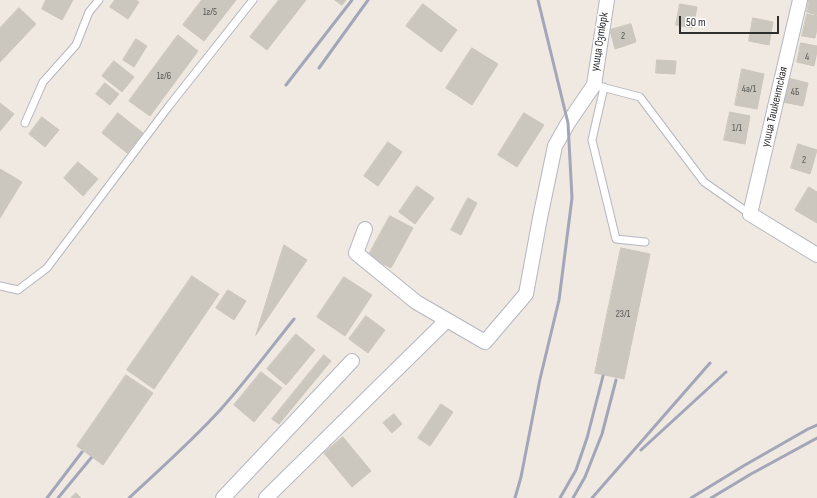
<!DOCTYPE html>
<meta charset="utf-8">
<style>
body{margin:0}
#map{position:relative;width:817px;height:498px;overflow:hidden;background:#efe9e1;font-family:"Sofia Sans Condensed",sans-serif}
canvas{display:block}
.scale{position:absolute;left:679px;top:16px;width:100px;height:18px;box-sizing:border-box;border:2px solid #2e2e2e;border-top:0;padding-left:5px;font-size:12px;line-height:14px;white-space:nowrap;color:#2e2e2e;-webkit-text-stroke:3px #fff;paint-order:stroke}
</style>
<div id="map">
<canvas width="817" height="498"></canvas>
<div class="scale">50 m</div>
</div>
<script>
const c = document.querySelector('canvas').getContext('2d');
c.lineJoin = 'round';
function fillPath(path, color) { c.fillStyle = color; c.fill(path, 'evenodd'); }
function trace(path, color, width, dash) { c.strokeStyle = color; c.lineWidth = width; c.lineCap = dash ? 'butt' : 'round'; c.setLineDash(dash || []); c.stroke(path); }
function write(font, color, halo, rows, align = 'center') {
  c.font = font + ' "Sofia Sans Condensed",sans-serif'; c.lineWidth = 3.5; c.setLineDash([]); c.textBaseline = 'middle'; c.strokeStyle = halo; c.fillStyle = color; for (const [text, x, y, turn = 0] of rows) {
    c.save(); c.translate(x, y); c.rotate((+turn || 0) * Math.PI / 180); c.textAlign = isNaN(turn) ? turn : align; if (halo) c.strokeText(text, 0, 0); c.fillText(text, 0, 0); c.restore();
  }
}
const building = new Path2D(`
 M46,0H73L62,20L42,9Z
 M115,0H136L139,2L128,19L110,7Z
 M202,0H236L204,41L183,25Z
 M279,0H306L267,50L250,37Z
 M335,0H346L342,5Z
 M809,0H817V15L807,12Z
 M423,4L457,30L441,52L406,26Z
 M680,4L697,7L693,28L676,25Z
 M19,8L36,24L0,62V28Z
 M807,14L817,16V29L815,38L802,36Z
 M753,18L773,22L769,45L749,41Z
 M631,24L636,42L615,49L610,30Z
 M178,35L198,51L150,116L129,101Z
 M136,39L147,46L134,67L123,60Z
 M801,43L817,46V51L814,66L797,62Z
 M472,48L498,64L472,105L446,88Z
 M657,60L676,61L675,74L656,73Z
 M114,61L134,77L122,92L102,76Z
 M742,69L764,74L757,109L735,105Z
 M788,78L808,83L803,106L783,102Z
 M105,83L119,94L110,105L96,94Z
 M0,103L14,114L0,131Z
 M730,112L750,116L745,144L724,140Z
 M118,113L143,133L127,153L102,133Z
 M524,113L544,125L517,167L498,155Z
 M42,117L59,130L45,147L29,134Z
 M388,142L402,152L378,186L364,176Z
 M798,144L817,150L810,174L791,168Z
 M78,162L98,179L83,196L64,178Z
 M0,169L22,182L0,218Z
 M417,186L434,198L415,224L399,212Z
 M809,187L817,192V223L795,210Z
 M468,198L477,203L461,235L451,230Z
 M390,216L413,228L391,268L368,256Z
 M284,245L307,260L256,335Z
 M621,248L650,254L624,379L595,373Z
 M192,276L219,294L154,389L127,370Z
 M344,277L372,295L345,336L317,317Z
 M228,290L246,301L234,320L216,308Z
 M366,316L385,330L368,353L349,339Z
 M296,334L315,350L286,385L267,369Z
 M324,355L331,361L279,424L272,419Z
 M261,372L282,388L254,422L234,405Z
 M126,375L153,393L103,465L77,446Z
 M441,404L453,412L430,446L418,438Z
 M394,414L402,424L392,433L383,423Z
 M343,437L371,471L352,487L324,453Z
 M76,493L81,498H71Z`);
const service = new Path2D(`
 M594,85L640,97L704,182L750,214
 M604,87L592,140L616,239L645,242
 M25,123L43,82L76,45L89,12L99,0
 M0,286L18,290L47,268L169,106L253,0`);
const minor = new Path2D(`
 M800,0L750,214L817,255
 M365,229L356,253L416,302L485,342L526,294L540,218L555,146L568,123L594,85L607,0
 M223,498L352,361
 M266,498L447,320`);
const rail = new Path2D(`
 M319,68L368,0
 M286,85L352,0
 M641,450L726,372
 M47,498L82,452
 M58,498L91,458
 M129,498C160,469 192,441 221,409C247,380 270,349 294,319
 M515,498L521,477L540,379L559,300L572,198L568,123L538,0
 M560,498L576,470L587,438L603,376
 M573,498L585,477L602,434L616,380
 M592,498L710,363
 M691,498L745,465L808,429L817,425
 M711,498L751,474L817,438`);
const numberNames = [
 ["1г/5",210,12],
 ["2",623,36],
 ["4",807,57],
 ["1г/6",164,76],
 ["4а/1",749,89],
 ["4Б",795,92],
 ["1/1",737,128],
 ["2",804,160],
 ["23/1",623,314]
];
const streetNames = [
 ["улица Озтюрк",600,42,-81],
 ["улица Ташкентская",775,107,-77]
];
fillPath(building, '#cbc7bf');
trace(building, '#cbc5ba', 1);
trace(service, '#b4b7c1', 9);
trace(minor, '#b4b7c1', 16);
trace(service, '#fff', 7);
trace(minor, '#fff', 14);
trace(rail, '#a3a6b8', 3);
write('10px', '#555452', null, numberNames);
write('12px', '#2e2e2e', '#fff', streetNames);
</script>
